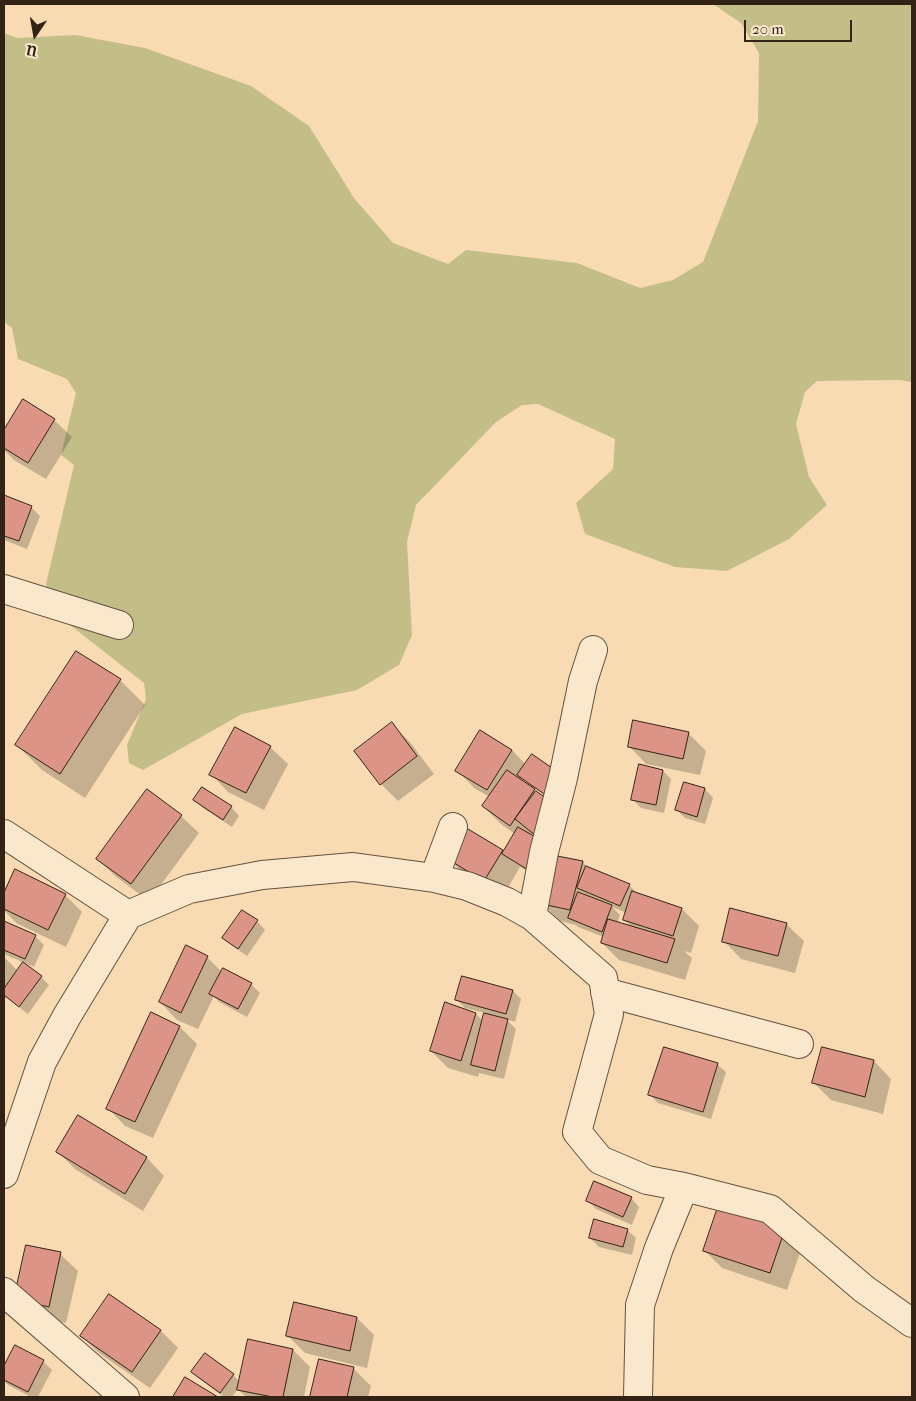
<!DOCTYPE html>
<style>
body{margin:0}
#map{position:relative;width:916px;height:1401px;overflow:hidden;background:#f8dbb2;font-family:"IM FELL French Canon",serif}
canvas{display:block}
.frame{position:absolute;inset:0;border:5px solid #332317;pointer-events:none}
.north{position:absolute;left:10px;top:10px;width:50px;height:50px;-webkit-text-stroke:4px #fae8cd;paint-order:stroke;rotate:192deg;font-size:14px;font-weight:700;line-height:20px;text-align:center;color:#332317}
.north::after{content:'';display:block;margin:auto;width:18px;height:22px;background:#332317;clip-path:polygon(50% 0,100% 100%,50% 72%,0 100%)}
.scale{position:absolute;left:744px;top:20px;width:108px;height:22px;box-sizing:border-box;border:2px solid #332317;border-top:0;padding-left:6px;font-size:15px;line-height:18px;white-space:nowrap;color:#332317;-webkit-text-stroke:4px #fae8cd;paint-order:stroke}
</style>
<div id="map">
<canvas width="916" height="1401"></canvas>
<div class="frame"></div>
<div class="north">U</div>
<div class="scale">20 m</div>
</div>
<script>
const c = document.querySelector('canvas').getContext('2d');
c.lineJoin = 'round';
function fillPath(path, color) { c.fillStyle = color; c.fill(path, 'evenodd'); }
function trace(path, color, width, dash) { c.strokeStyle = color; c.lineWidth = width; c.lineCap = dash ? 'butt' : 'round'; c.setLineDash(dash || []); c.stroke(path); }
const green = new Path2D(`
 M713,4H912V382L900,380L817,381L805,392L796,424L809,477L827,505L789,539L727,571L675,567L585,534L576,503L613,469L615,439L538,404L522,405L496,422L416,505L407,542L412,635L399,665L357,690L242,714L143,770L129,763L127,745L146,699L144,683L56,614L46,584L74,465L61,455L76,393L67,379L18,359L12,328L4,322V33L17,38L75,35L145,48L251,86L309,126L354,198L393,243L448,264L466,250L577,263L640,288L673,280L703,262L758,121L759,53L741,23Z`);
const shadow = new Path2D(`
 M23,401L54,420L72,437L46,479L14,460L4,450V432Z
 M4,494L8,498L31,507L40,516L27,549L4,540Z
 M120,680L145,705L85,798L42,770L17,745Z
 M391,724L409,741L434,774L398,801L381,784Z
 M481,732L512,750L526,765L532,755L561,776L570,784L556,803L532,786L531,787L538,795L555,806L563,814L544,843L554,853L539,878L520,867L502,898L467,877L450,860L468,831L504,853L515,834L501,824L483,806L490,797L474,788L457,770ZM523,778L531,786L530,788L521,781ZM533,834L541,840L540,841L531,836Z
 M688,733L706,751L700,775L646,764L629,746Z
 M270,747L288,764L264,810L228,792L211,774Z
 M663,771L671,779L664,813L641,808L633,800Z
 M705,789L713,798L705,824L685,818L677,810Z
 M195,800L231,807L239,816L232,827L203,808Z
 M181,816L199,833L149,901L115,876L97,858Z
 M553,857L583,862L588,868L629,885L638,894L682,909L699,926L691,953L684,951L692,958L685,980L619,960L602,943L604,937L578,927L576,925L560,921L543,904ZM612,907L627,913L624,920L632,927L617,923L620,915Z
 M16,871L65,895L82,912L66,947L16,923L4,910V896Z
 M257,921L265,930L247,956L233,946L224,938Z
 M4,922L35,936L44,945L34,967L4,954Z
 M786,924L804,941L795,973L741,959L724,941Z
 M4,957L18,971L41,977L49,985L28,1014L6,997L5,999H4Z
 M207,957L222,972L251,984L260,993L247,1017L219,1002L214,996L198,1029L177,1020L160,1002Z
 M513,991L521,999L515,1022L506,1019L516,1029L504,1079L479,1073L478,1077L448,1068L431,1051L476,1014L483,1021L485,1013L465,1008L456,999Z
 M180,1027L197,1044L153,1138L125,1126L108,1108Z
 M823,1048L874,1061L891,1079L883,1114L831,1100L814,1083Z
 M717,1064L726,1072L711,1119L658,1103L650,1095Z
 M78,1117L147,1158L164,1176L143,1211L75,1169L57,1151Z
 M631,1198L639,1207L632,1225L596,1209L587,1200Z
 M627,1230L636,1238L632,1255L599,1247L590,1238Z
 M784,1230L802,1247L787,1290L722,1268L704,1250Z
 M60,1254L78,1271L66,1323L33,1316Z
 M110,1296L161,1331L178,1348L150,1388L99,1353L81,1336Z
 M295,1304L357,1318L374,1335L367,1368L305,1353L288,1336Z
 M15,1347L43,1361L52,1370L38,1397H31L8,1385L4,1381V1369Z
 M293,1350L310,1367L304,1397H246L238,1389L232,1397H224L201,1380L192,1372L205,1355L233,1375L240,1382Z
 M320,1361L353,1368L371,1386L368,1397H311Z`);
const building = new Path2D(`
 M23,399L55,419L28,463L4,448V430Z
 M4,495L32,506L19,541L4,536Z
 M76,651L121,679L60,774L15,745Z
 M633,720L689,732L683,759L628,747Z
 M392,722L417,756L380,785L354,751Z
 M235,727L271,746L246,793L209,775Z
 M480,730L512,750L487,790L455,771Z
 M532,754L562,775L547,796L517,775Z
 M639,764L663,770L656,805L631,800Z
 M507,770L535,789L510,826L482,806Z
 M684,782L705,788L697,817L675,810Z
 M202,787L232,806L223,820L193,800Z
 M147,789L182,815L131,884L96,859Z
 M536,791L556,805L535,835L515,819Z
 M518,827L546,843L530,871L502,854Z
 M468,829L503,850L484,881L449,860Z
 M552,855L583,861L570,910L542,904Z
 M586,866L630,884L620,906L577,888Z
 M15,869L66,894L48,930L4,909V893Z
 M632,891L682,908L673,936L623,920Z
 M578,892L612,905L602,932L568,918Z
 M730,908L787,923L778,956L722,942Z
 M242,910L258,920L238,949L222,938Z
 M608,919L675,939L667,963L601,943Z
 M4,921L36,935L25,959L4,950Z
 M186,945L208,956L181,1013L159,1002Z
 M23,962L42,976L19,1007L4,995V989Z
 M223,968L252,983L238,1009L209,994Z
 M462,976L513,990L506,1014L455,1000Z
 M445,1002L476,1013L461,1061L430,1051Z
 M151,1012L180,1026L135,1122L106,1109Z
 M484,1013L508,1019L495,1071L471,1065Z
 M664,1047L718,1063L703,1112L648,1095Z
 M822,1047L874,1060L865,1097L812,1083Z
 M78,1115L147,1157L125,1194L56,1152Z
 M594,1181L632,1197L623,1217L586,1201Z
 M718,1207L785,1229L770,1273L703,1251Z
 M594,1219L628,1229L623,1247L589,1238Z
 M26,1245L61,1252L49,1307L14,1299Z
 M109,1294L161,1330L132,1372L80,1336Z
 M294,1302L357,1317L350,1351L286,1336Z
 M248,1339L293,1349L283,1397H273L237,1390Z
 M15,1345L44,1360L28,1392L4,1380V1366Z
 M205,1353L234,1374L220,1393L191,1372Z
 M319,1359L354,1367L347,1397H310Z
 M185,1377L218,1397H173Z`);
const minor = new Path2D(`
 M4,589L119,625
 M4,834L128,915
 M434,878L453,827
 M128,915L189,889L262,875L353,867L434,878L467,886L507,902L532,916L603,978L609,1014L577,1132L600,1160L647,1180L684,1187L770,1209L864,1289L912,1323
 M532,916L544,852L563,778L583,681L593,650
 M605,992L799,1044
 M4,1174L42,1062L67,1016L128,915
 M4,1292L125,1397
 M638,1397L640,1305L659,1248L684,1187`);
fillPath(green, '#c3be88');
fillPath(shadow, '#0003');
fillPath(building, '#dc9486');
trace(building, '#332317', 1);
trace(minor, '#64513e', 30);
trace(minor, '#fae8cd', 28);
</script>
